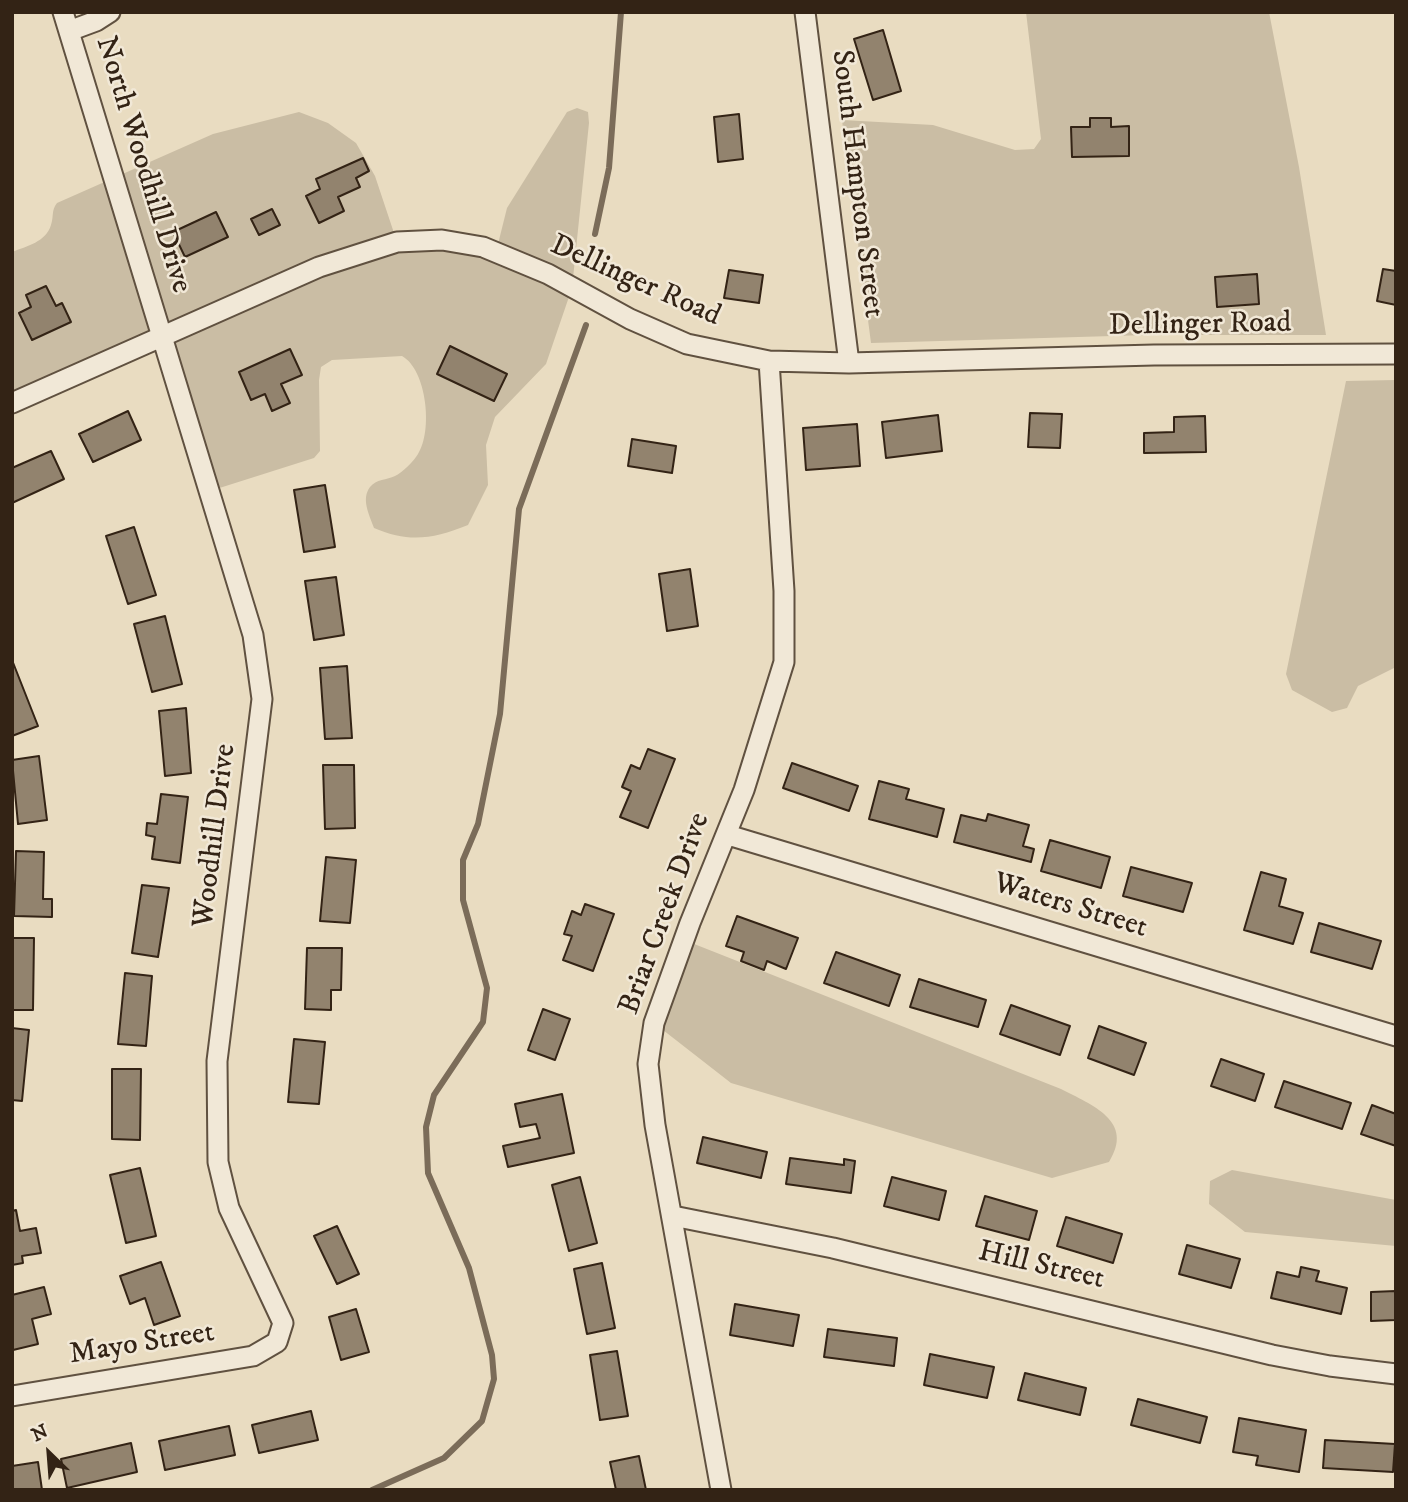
<!DOCTYPE html>
<style>
body{margin:0}
#map{position:relative;width:1408px;height:1502px;overflow:hidden;background:#e9dcc1;font-family:"IM FELL DW Pica",serif}
canvas{display:block}
.frame{position:absolute;inset:0;border:14px solid #332315;pointer-events:none}
.north{position:absolute;left:14px;top:1418px;width:70px;height:70px;-webkit-text-stroke:5px #f1e8d7;paint-order:stroke;rotate:335deg;font-size:19px;font-weight:700;line-height:28px;text-align:center;color:#332315}
.north::after{content:'';display:block;margin:auto;width:24px;height:32px;background:#332315;clip-path:polygon(50% 0,100% 100%,50% 72%,0 100%)}
</style>
<div id="map">
<canvas width="1408" height="1502"></canvas>
<div class="frame"></div>
<div class="north">N</div>
</div>
<script>
const c = document.querySelector('canvas').getContext('2d');
c.lineJoin = 'round';
function fillPath(path, color) { c.fillStyle = color; c.fill(path, 'evenodd'); }
function trace(path, color, width, dash) { c.strokeStyle = color; c.lineWidth = width; c.lineCap = dash ? 'butt' : 'round'; c.setLineDash(dash || []); c.stroke(path); }
function write(font, color, halo, rows, align = 'center') {
  c.font = font + ' "IM FELL DW Pica",serif'; c.lineWidth = 5; c.setLineDash([]); c.textBaseline = 'middle'; c.strokeStyle = halo; c.fillStyle = color; for (const [text, x, y, turn = 0] of rows) {
    c.save(); c.translate(x, y); c.rotate((+turn || 0) * Math.PI / 180); c.textAlign = isNaN(turn) ? turn : align; if (halo) c.strokeText(text, 0, 0); c.fillText(text, 0, 0); c.restore();
  }
}
const green = new Path2D(`
 M1026,12H1269L1299,167L1326,335H1147L871,343L842,120L933,125L1015,150L1034,149L1041,139Z
 M577,108L588,112L589,123L572,288L546,364L495,417L486,445L488,485L468,525C433,539 409,543 374,528C369,514 361,499 370,487C376,479 387,480 395,476C402,473 414,461 418,454C433,431 427,370 402,356L332,360L321,367L319,380L320,451L314,458L210,491L164,336L12,403V252C27,246 46,242 51,225C54,216 51,211 57,203L213,134L299,112L328,123L356,143L375,176L397,242L496,252L507,208L567,112Z
 M1396,380V667L1358,686L1347,708L1332,712L1292,690L1286,674L1346,381Z
 M679,938L1061,1089C1092,1105 1135,1121 1109,1162L1052,1178L731,1083L654,1023Z
 M1232,1170L1396,1200V1246L1245,1232L1209,1204L1210,1181Z`);
const stream = new Path2D(`
 M595,234L609,168L621,12
 M372,1490L444,1458L482,1421L494,1379L492,1355L469,1268L428,1173L426,1127L434,1095L483,1022L487,988L463,900V860L478,824L500,714L519,509L586,325`);
const building = new Path2D(`
 M883,30L901,91L873,100L854,39Z
 M739,114L743,159L718,162L714,117Z
 M1090,118H1111V127L1129,126V156L1072,157L1071,127H1090Z
 M363,158L369,171L356,178L360,187L338,197L344,211L319,223L306,196L320,189L316,179Z
 M272,209L280,225L259,235L251,219Z
 M216,212L228,237L185,257L173,232Z
 M1383,269L1396,271V305L1377,301Z
 M729,270L763,275L759,303L724,298Z
 M1257,274L1259,304L1217,307L1215,277Z
 M46,286L56,306L62,303L71,322L32,340L19,313L31,307L26,295Z
 M450,346L507,374L494,401L437,374Z
 M290,349L302,375L281,384L290,403L272,411L265,394L251,400L239,372Z
 M128,411L141,440L93,462L79,434Z
 M1030,413L1062,414L1060,448L1028,447Z
 M938,415L942,451L886,458L882,422Z
 M1205,416L1206,452L1144,453V433L1174,432V417Z
 M857,424L860,466L806,470L803,428Z
 M632,439L676,446L672,473L628,466Z
 M51,451L64,479L12,503V468Z
 M325,485L335,547L304,552L294,490Z
 M134,527L156,595L128,604L106,536Z
 M690,569L698,626L667,631L659,574Z
 M336,577L344,635L314,640L305,581Z
 M165,616L182,684L152,692L134,624Z
 M12,660L38,726L12,736Z
 M347,666L352,738L325,739L320,668Z
 M186,708L191,773L165,776L159,711Z
 M648,749L675,759L648,828L620,817L631,791L622,787L631,765L640,769Z
 M39,756L47,820L18,824L12,760Z
 M792,763L858,786L849,811L783,788Z
 M323,765H354L355,828L325,829Z
 M879,781L909,789L906,799L944,809L937,837L869,819Z
 M161,794L188,797L180,863L152,859L155,837L146,835L147,823L157,824Z
 M988,814L1029,825L1023,846L1034,849L1031,862L954,842L961,815L986,821Z
 M1050,840L1110,857L1101,888L1041,871Z
 M16,851L44,852L43,899H52V917L14,916Z
 M326,857L356,860L350,923L320,921Z
 M1131,867L1192,883L1183,912L1123,896Z
 M1261,872L1286,879L1279,906L1303,913L1293,944L1244,930Z
 M142,885L169,888L158,957L132,953Z
 M585,904L614,914L593,971L563,960L572,936L564,934L572,911L581,915Z
 M737,916L798,938L786,969L767,961L764,970L741,961L744,952L726,946Z
 M1319,923L1381,941L1372,969L1311,952Z
 M12,938H34L33,1010H12Z
 M307,948H342L341,990H331V1010L305,1009Z
 M836,952L900,975L889,1006L824,983Z
 M125,973L152,976L146,1046L118,1044Z
 M919,979L986,1000L978,1027L910,1007Z
 M1011,1005L1070,1026L1060,1055L1000,1034Z
 M543,1009L570,1019L555,1060L528,1050Z
 M1099,1026L1146,1043L1134,1075L1088,1058Z
 M12,1028L29,1030L22,1101L12,1100Z
 M294,1039L325,1042L319,1104L288,1102Z
 M1221,1059L1264,1074L1255,1101L1211,1086Z
 M112,1069H141L140,1140L112,1139Z
 M1284,1081L1351,1103L1342,1129L1275,1107Z
 M562,1094L574,1153L508,1167L503,1146L540,1138L536,1124L520,1127L515,1104Z
 M1372,1105L1396,1114V1146L1361,1134Z
 M703,1137L767,1152L761,1178L697,1163Z
 M790,1158L844,1165V1159L855,1161L851,1193L786,1184Z
 M140,1168L156,1236L126,1243L110,1175Z
 M580,1177L597,1243L569,1251L552,1185Z
 M892,1177L946,1191L939,1220L884,1206Z
 M985,1196L1037,1211L1029,1240L976,1226Z
 M16,1210L20,1231L36,1228L41,1253L22,1256L23,1263L12,1265V1211Z
 M1066,1217L1122,1234L1113,1263L1057,1246Z
 M337,1226L359,1274L337,1284L314,1236Z
 M1187,1245L1240,1259L1231,1288L1179,1274Z
 M161,1262L180,1316L154,1325L145,1298L130,1304L120,1276Z
 M602,1263L615,1328L587,1334L574,1269Z
 M1301,1267L1319,1271L1316,1281L1347,1288L1341,1314L1271,1298L1277,1272L1299,1277Z
 M44,1287L51,1314L32,1319L38,1344L13,1350L12,1295Z
 M1396,1291V1320L1371,1321V1292Z
 M735,1304L799,1315L793,1346L730,1335Z
 M356,1309L369,1352L341,1360L329,1317Z
 M828,1329L897,1338L894,1366L824,1357Z
 M617,1351L628,1416L600,1420L590,1355Z
 M930,1354L994,1367L987,1398L924,1385Z
 M1025,1373L1086,1388L1080,1415L1018,1400Z
 M1138,1399L1207,1417L1200,1443L1131,1425Z
 M311,1411L318,1440L259,1453L252,1425Z
 M1239,1418L1306,1430L1299,1472L1256,1465L1258,1456L1233,1452Z
 M229,1426L235,1455L165,1470L159,1441Z
 M1325,1440L1395,1444L1393,1472L1323,1468Z
 M131,1443L137,1472L67,1488L61,1459Z
 M639,1456L646,1490H616L610,1462Z
 M38,1462L42,1490H12V1466Z`);
const minor = new Path2D(`
 M805,12L849,363
 M69,31L96,21L110,12
 M12,403L319,267L397,242L442,240L483,247L548,274L630,319L687,344L769,361L849,363L1154,355L1396,354
 M728,835L1396,1036
 M673,1216L833,1248L1272,1355L1330,1366L1396,1374
 M12,1396L253,1356L277,1342L283,1323L229,1208L218,1162L217,1061L262,699L253,635L63,12
 M721,1490L655,1125L648,1064L654,1023L690,923L744,790L784,662V591L769,361`);
const streetNames = [
 ["North Woodhill Drive",142,165,73],
 ["South Hampton Street",856,184,83],
 ["Dellinger Road",635,282,24],
 ["Dellinger Road",1200,326,-1],
 ["Woodhill Drive",216,836,-83],
 ["Waters Street",1070,907,17],
 ["Briar Creek Drive",666,914,-70],
 ["Hill Street",1041,1267,13],
 ["Mayo Street",142,1345,-9]
];
fillPath(green, '#cabda4');
trace(stream, '#7b6c59', 6);
fillPath(building, '#92836e');
trace(building, '#332315', 2);
trace(minor, '#605140', 23);
trace(minor, '#f1e8d7', 19);
write('30px', '#332315', '#f1e8d7', streetNames);
</script>
